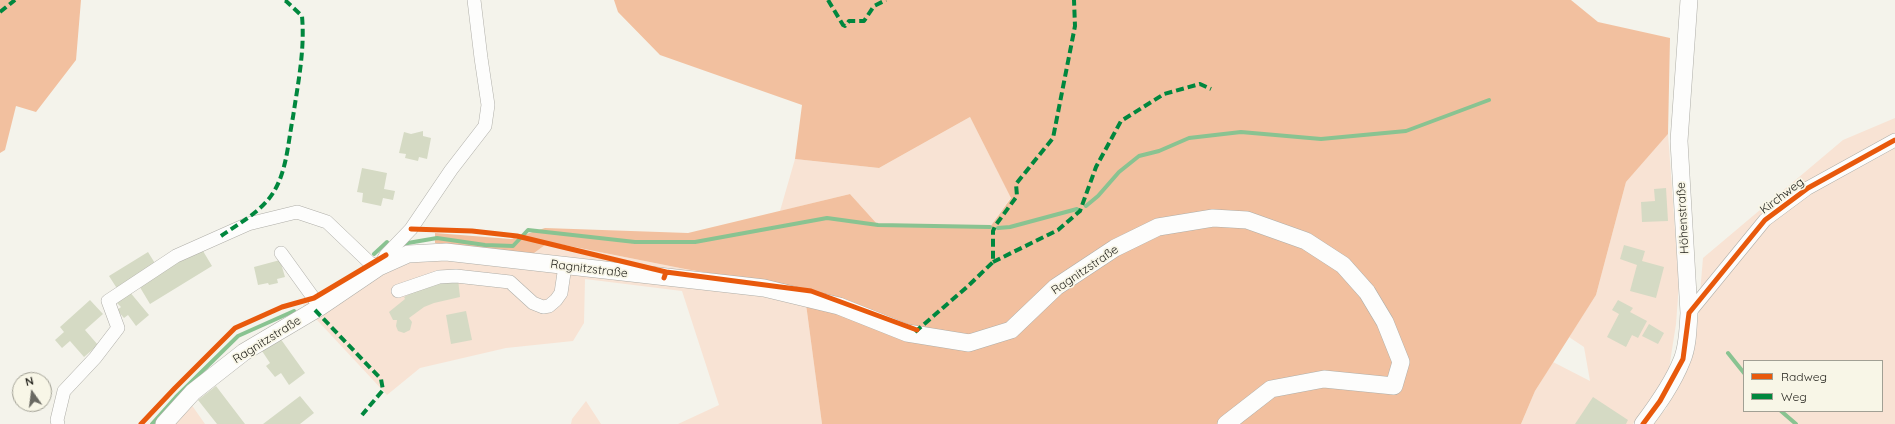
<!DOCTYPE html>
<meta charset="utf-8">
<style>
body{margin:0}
#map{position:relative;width:1895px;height:424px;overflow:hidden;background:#f4f3eb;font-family:Quicksand,sans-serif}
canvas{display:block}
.legend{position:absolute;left:1743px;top:360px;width:140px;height:52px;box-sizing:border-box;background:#f8f6e7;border:1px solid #a1a094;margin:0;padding:5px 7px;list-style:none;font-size:12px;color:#1f1e18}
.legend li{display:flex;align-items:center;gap:8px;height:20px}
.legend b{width:20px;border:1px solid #a1a094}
.north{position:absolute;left:12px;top:372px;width:40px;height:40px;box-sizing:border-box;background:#f8f6e7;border:1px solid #a1a094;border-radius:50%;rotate:346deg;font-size:11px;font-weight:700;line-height:16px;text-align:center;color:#1f1e18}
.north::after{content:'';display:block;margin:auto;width:14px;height:18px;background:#6a6962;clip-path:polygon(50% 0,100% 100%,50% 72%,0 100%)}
</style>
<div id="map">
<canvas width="1895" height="424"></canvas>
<ul class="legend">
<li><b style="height:5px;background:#e8590c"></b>Radweg</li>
<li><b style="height:5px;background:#00873e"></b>Weg</li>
</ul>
<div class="north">N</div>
</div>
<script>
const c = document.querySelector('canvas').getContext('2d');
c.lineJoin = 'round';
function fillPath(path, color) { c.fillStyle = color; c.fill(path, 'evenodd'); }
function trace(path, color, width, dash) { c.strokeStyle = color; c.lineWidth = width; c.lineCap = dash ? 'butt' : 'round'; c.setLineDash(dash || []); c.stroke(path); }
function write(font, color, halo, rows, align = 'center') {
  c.font = font + ' Quicksand,sans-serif'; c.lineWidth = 3.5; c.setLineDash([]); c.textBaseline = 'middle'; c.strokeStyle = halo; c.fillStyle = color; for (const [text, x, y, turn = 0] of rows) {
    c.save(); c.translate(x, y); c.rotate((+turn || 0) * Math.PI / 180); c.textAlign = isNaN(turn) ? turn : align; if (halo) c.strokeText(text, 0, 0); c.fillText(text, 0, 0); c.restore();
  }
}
const green = new Path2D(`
 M970,117L1011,197L990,227L878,225L850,194L780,211L795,159L879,168Z
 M1895,118V424H1650L1666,409L1685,369L1697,329L1703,258L1843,140ZM1744,361H1882V411H1744Z
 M1668,134L1679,284L1676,324L1668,375L1633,424H1521L1535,391L1553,362L1590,381L1584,347L1569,337L1596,295L1626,182Z
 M549,242L685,269L804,289L822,424H678L719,405L682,291L585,279L584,323L573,341L506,348L420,368L387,395L303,305L408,254L530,256Z
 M586,401L601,424H571L572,419Z
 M191,404L205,424H174Z`);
const forest = new Path2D(`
 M0,0H81L76,60L36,112L16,106L5,150L0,153Z
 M614,0H1571L1598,22L1670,38L1668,134L1626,182L1596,295L1535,391L1521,424H822L804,289L685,269L549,242L530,256L435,243V233L511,239L545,228L688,233L850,194L878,225L990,227L1011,198L970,117L879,168L795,159L802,105L660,55L618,12Z`);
const stream = new Path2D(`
 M1086,206L1098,196L1119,172L1139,156L1159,151L1189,138L1241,132L1321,139L1406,131L1489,100
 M998,228L1010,227L1077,209
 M402,244L437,238L485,245L513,246L528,230L635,242H695L827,218L878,225L990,227
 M374,254L387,242
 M1728,353L1744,373
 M1781,411L1796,424
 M152,424L176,397L238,336L294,311`);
const building = new Path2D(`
 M423,131V136L431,138L427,159L419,157L418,161L405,158L406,154L399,153L404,132L411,134Z
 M362,168L387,173L384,189L395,191L393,200L383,198L381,206L362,202L363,193L357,192Z
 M1666,188L1668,221L1642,222L1641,202L1655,201L1654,189Z
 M1624,245L1645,251L1642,261L1664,267L1656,298L1630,291L1637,265L1620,259Z
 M200,246L212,266L150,304L138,284Z
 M148,252L156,265L118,290L109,276Z
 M280,260L285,277L277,279L278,283L269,285L268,283L258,285L254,267Z
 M458,279L460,297L434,303L424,307L409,318L412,322L410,330L404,333L398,331L396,326L397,320H393L389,312L405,299L404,297L429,284Z
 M129,291L149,315L136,326L128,315L124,318L117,310L121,307L116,302Z
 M90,300L103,314L85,330L98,345L84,357L70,341L62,348L55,340L64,332L60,327Z
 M1618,300L1633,308L1630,312L1647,321L1638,338L1632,335L1626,347L1607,337L1619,314L1612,310Z
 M466,311L472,340L451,344L446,315Z
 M1649,324L1664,333L1658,344L1642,336Z
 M280,338L305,373L289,385L281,373L275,377L266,366L270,363L262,351Z
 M216,386L245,424H217L198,400Z
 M300,396L314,413L300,424H263Z
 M1593,397L1628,420L1626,424H1575Z`);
const minor = new Path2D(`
 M281,253L320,307
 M398,291L439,277L456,276L510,282L533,303L543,307L549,306L556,300L561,293L565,266
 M1689,313L1765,220L1808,188L1895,140
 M58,424L57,420L64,391L95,358L118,328L108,301L176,256L248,224L297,212L327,222L370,263L379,267L386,255L411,229L451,170L485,126L488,105L481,58L474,0`);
const major = new Path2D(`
 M164,424L193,392L244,352L320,307L379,267L408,254L446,252L764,288L839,306L907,333L969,343L1011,330L1056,287L1115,248L1158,227L1213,218L1247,220L1306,241L1343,265L1367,292L1385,322L1401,362L1394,386L1324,379L1271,389L1226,424
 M1643,424C1658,404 1673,383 1682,360C1688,346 1688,328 1689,313L1679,141L1689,0`);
const quiet = new Path2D(`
 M828,0L843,25L845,26L849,21H864L874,6L886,0
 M0,12L15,0
 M221,236C238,224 261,212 273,193C287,171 288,142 293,117C298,83 305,50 302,16L286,1L281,0
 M993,262L1058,230L1080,211L1096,167L1121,121L1164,94L1200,84L1211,89
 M315,310L381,379L383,390L362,415
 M915,332L967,287L993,262V231L995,226L1017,196L1016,184L1053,138L1075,26L1074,0`);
const cycleway = new Path2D(`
 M411,229L472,231L517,236L666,272L664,278
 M666,272L811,291L917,330
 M141,424L175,388L235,328L282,307L314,298L386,255
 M1643,424L1660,401L1683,359L1689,313L1765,220L1808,188L1895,140`);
const streetNames = [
 ["Kirchweg",1782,196,-37],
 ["Höhenstraße",1683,218,-93],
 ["Ragnitzstraße",589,269,7],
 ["Ragnitzstraße",1085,270,-34],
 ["Ragnitzstraße",267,340,-32]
];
fillPath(green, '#f8e3d4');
fillPath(forest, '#f2c09f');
trace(stream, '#89c391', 4);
fillPath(building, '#d5dac4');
trace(minor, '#afaea8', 14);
trace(major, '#afaea8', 18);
trace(minor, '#fdfdfc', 13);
trace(major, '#fdfdfc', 17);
trace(quiet, '#00873e', 4, [8, 4]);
trace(cycleway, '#e8590c', 5);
write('12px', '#1f1e18', '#f8f6e7', streetNames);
</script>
